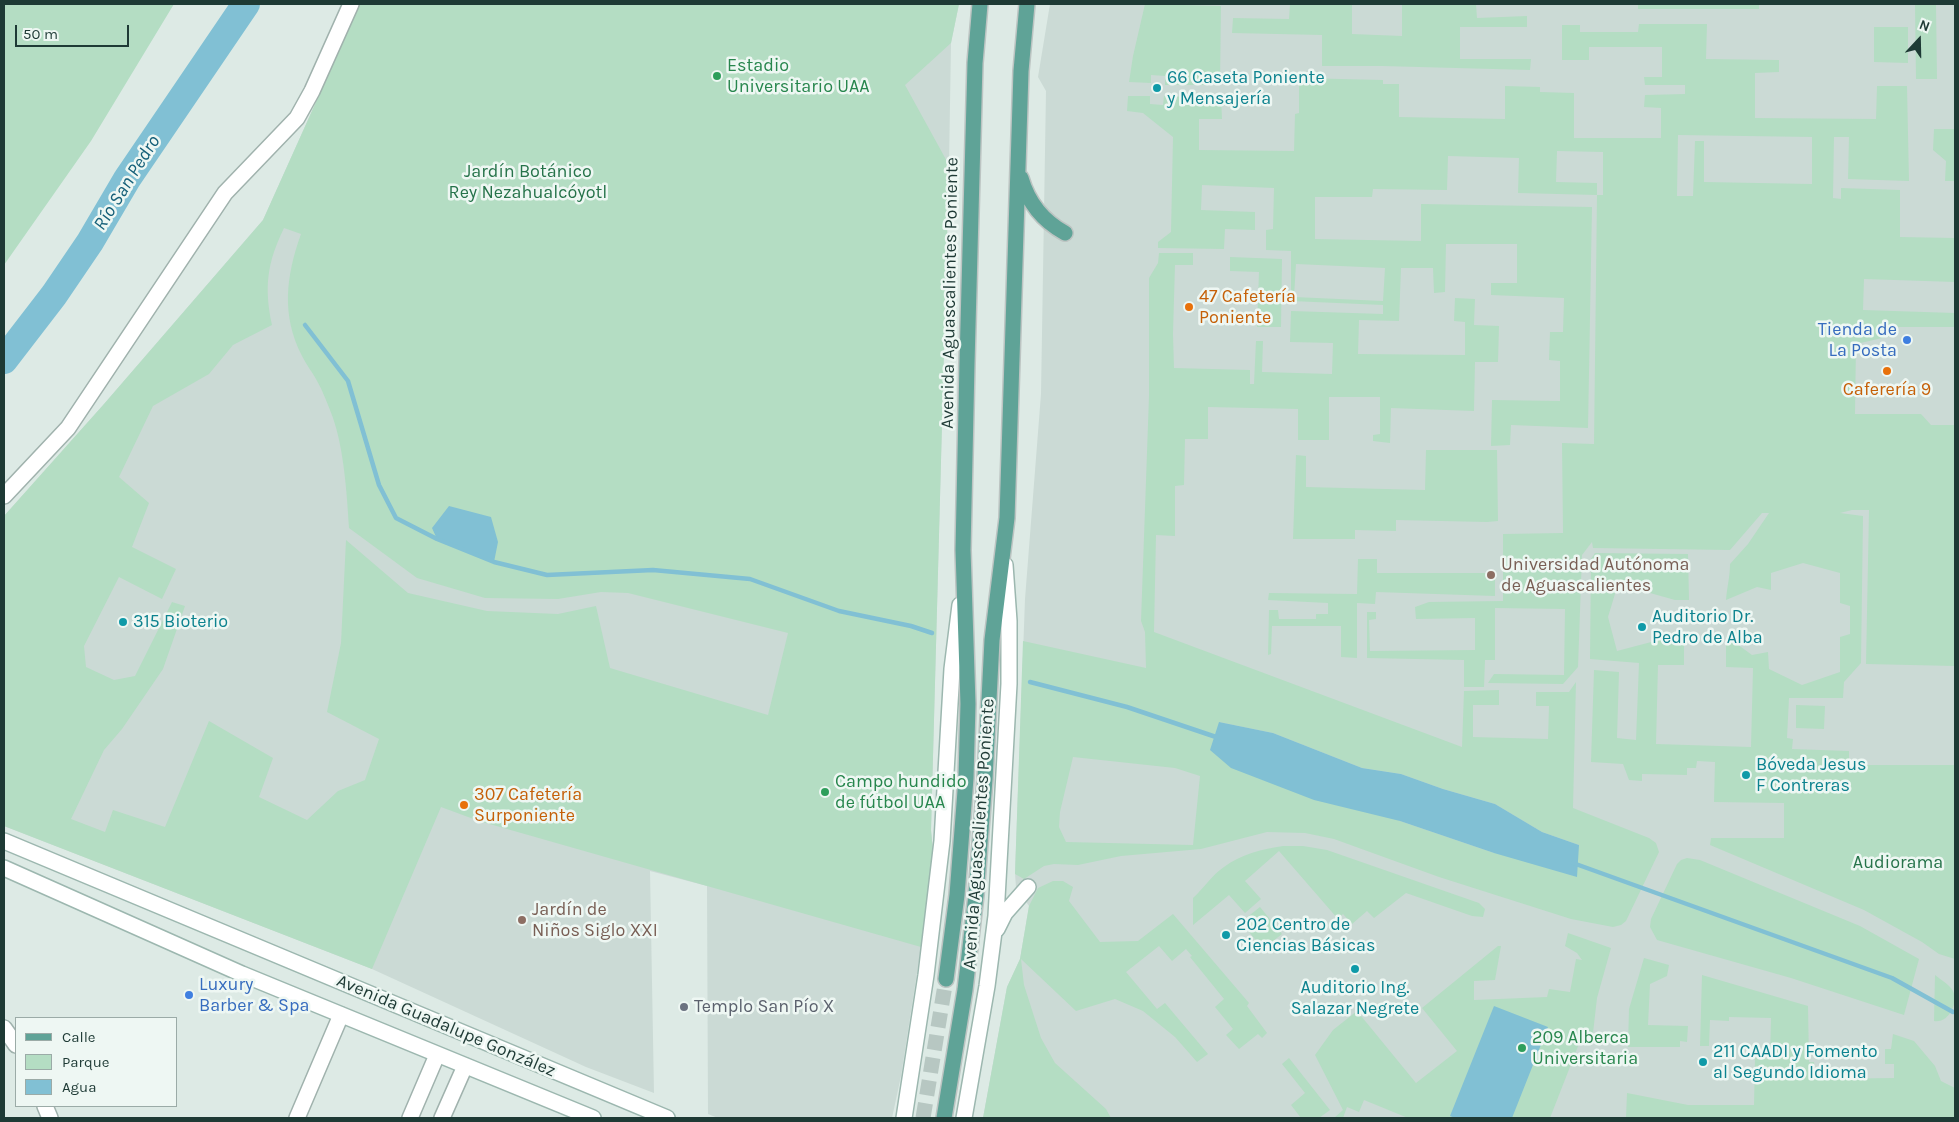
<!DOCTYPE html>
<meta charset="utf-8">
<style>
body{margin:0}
#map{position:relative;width:1959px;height:1122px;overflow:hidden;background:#ddeae5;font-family:Karla,sans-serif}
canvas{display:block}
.frame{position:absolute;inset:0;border:5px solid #1e3a35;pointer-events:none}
.legend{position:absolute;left:15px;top:1017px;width:162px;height:90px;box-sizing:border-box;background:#eef7f3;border:1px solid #9baba7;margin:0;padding:6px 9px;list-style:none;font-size:15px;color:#1e3a35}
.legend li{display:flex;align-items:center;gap:10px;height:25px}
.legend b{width:25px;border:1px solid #9baba7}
.north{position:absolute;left:1894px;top:15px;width:50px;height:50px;-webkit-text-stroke:4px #eef7f3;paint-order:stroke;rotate:21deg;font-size:14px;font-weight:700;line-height:20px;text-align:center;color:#1e3a35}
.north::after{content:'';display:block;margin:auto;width:18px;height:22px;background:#1e3a35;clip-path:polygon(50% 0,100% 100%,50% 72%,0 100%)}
.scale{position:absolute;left:15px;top:25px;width:114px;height:22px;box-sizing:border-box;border:2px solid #1e3a35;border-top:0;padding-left:6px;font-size:15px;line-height:18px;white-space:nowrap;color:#1e3a35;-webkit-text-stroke:4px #eef7f3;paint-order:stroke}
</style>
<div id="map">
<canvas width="1959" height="1122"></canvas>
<div class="frame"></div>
<ul class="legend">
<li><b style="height:6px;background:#5fa397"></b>Calle</li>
<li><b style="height:14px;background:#b4ddc3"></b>Parque</li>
<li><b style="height:14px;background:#81c0d4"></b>Agua</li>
</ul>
<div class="north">N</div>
<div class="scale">50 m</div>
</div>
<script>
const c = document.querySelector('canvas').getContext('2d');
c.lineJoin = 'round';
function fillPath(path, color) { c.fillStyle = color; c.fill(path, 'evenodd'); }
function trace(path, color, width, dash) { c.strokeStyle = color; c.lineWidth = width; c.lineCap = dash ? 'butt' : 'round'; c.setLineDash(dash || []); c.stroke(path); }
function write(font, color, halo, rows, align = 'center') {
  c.font = font + ' Karla,sans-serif'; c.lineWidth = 5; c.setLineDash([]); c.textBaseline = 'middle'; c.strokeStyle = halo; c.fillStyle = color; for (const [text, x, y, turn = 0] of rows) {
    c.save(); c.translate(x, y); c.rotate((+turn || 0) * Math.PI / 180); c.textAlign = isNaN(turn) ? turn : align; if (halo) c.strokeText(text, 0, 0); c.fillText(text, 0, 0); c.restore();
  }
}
const built = new Path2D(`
 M360,4H959L951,43L949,165L931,830L935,872L921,947L901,1076L892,1118H718L708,1114L707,886L650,871L654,1093L586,1067L372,969L4,826V516L104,404L263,220Z
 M1050,4H1955V1118H983L1007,987L1020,959L1029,906L1016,888L1015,873L1025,599L1041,394L1046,91L1038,77Z`);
const green = new Path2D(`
 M4,4H174L91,141L4,265Z
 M360,4H959L951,43L905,85L949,165L931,830L935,872L921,947L479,821L441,807L372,969L4,826V516L104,404L263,220ZM284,228L301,234C286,276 281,315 302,356C306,364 312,372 316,379C323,391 328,405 333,418C344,450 347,494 349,528L417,578L485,598L558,599L601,592L628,593L788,633L768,715L610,668L596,606L558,614L487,611L408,593L346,540L341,643L327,712L379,739L365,780L338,791L307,820L259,797L273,758L209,721L165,827L113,810L105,832L71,819L104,750L122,729L163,669L185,606L172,602L135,676L114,680L86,667L84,646L119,577L162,599L176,569L132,547L149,503L119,477L153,406L209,374L233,345L272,325C264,287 267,263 284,228Z
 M1145,4L1221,6L1220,85H1165V76L1151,75V83L1129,82L1133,56Z
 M1290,4H1352V34L1402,36V4H1476L1477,18L1527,16V27H1460V59H1531L1530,70L1382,66H1322V35L1232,33L1233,18L1289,19Z
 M1638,4H1759V9H1638Z
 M1877,4H1936L1937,79H1916L1915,5Z
 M1639,24H1707L1706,59L1779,60V72L1755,73V118L1876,119L1877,86H1907L1909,181L1848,179L1849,137H1834L1833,198L1841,199V188L1900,190V237L1955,238V282L1864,279L1863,310L1955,313V327H1892L1891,336L1856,344L1855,414H1921L1931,425H1955V666L1866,664L1869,510H1852L1840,513L1863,516L1861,663L1844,682L1843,698H1789L1787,738L1793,739L1792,749L1849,751V765H1955V959L1939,954L1922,942L1864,910L1710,845L1711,838H1784V803L1714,802L1715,762L1697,761L1696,768H1687V775L1642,774V781L1629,780L1623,764L1591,762L1594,670L1619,672L1617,738L1636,740L1639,663L1590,659L1591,559L1595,553L1688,554L1689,600H1675L1618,584L1608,617L1617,651L1674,636H1684V665H1658L1656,744L1751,747L1753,668L1726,667V636L1752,655L1768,652L1769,669L1802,685L1840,672V637L1850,634V606L1840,603V573L1803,563L1771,573V590L1757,587L1726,600C1727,587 1730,577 1730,564L1748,544L1769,513H1762L1730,550L1593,548L1592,542L1582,555L1578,667L1563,684L1488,683L1494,674L1564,675L1565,609L1495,608V660H1485L1484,687H1464V660L1367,658V612H1376V619L1369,620L1370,651L1475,650V618L1416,619L1415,607L1429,602L1503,601V534L1563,533L1562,443L1594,444L1597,195L1518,193L1519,158L1448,156L1447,190L1373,189L1372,197H1315V239L1421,241V204L1592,207L1588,428L1511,425L1510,445L1491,446L1492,400L1560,401V361L1549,360L1550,332H1563L1564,298L1491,295V283H1517V244H1446L1445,292L1434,293L1433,268H1401L1399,321L1359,320L1358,354L1465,355V322L1454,321L1455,298L1475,299L1474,325L1499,326L1498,362H1475L1474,411L1391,408L1390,443L1373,441V435L1380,434V397H1329V440H1298V409L1208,407V439H1185L1184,485L1175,486V536L1156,535L1154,632L1462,747L1464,691L1499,690V705H1473V737L1548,739L1549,706H1536V692H1569L1576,682L1573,808L1649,838L1656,843L1659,852L1626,921L1621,925L1613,927L1571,919L1439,877L1334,839L1305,833L1267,832L1201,849L1121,856L1078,865L1054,864L1044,866L1024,879L1015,874L1023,641L1146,668L1145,632L1141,621L1149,396V278L1158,263L1159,253H1193V265H1175L1173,334L1174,368L1250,370V384H1254L1256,341H1263L1262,372L1332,374L1333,343L1290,342L1291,311L1383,314V305L1291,301V251L1266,250V230L1273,229L1274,188L1202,185L1201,210L1255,212V230L1225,229L1224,249L1158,248V242L1171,232L1173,137L1143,113L1127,111L1128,96H1150V104L1163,105L1164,96L1221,98L1222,119H1199V150L1294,151L1295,114L1299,113V78L1383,80V84H1399V117L1505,119V86L1540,87V92L1574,93V138H1661V108L1644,107L1645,95L1685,94V85H1645L1644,77H1662V47H1589V60H1562V25H1580V32H1638ZM1678,135L1812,137V184L1704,182V141H1695L1693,196H1677ZM1557,151L1603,152V195H1597V183L1556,182ZM1296,264L1385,268L1383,301L1294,297ZM1219,722L1273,733L1362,768L1401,774L1443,789L1495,804L1542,832L1579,845L1494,853L1400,821ZM1073,757L1175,768L1200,776L1193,845L1066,842L1059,827L1060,812Z
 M1874,27H1908V63L1874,62Z
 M1934,129H1955V181H1945L1946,161L1933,150Z
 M1230,257L1282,259L1281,327H1257L1259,272L1230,271Z
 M1426,450H1497L1498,521L1487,522L1396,520V531L1355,530V539H1293L1296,455L1306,456V487L1425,490Z
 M1358,559H1377V573H1495V596L1376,592L1375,604L1357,603V658L1341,657V626H1272L1271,654L1268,655L1269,610H1278L1279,619H1316V614H1328V603L1268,600L1269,593L1357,594Z
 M1796,705L1825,706L1824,729L1796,728Z
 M1283,846H1303L1327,850L1479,903L1485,909L1483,917L1472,916L1406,893L1374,918L1367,911L1352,924L1343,914L1338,919L1279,851L1245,881L1261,899L1245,913L1229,895L1193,925V898C1204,888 1212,875 1224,867C1241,854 1263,849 1283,846Z
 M1687,858L1700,860L1860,926L1919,959L1904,1015L1791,978L1657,940L1650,927L1651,919L1677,864L1681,860Z
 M1053,881H1063L1073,887L1069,901L1100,942L1138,941L1173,914L1249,1003L1247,1006L1267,1033L1262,1038L1258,1034L1239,1049L1226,1035L1233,1029L1215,1007L1224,999L1190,957L1192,956L1186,949L1172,961L1159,946L1126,972L1157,1009L1165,1003L1208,1054L1197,1062L1175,1037L1143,1011L1115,999L1076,1011L1021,959L1024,985L1041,1038L1055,1063L1106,1109L1111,1118H983L1007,987L1020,959L1029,906L1038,888Z
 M1260,907L1282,934L1263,949L1241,922Z
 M1568,933L1611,948L1597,998L1593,1033L1584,1031L1550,1118H1408L1364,1100L1359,1112L1347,1107L1343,1118H1334L1343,1110L1315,1055L1333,1030L1357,1011L1416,1083L1457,1051L1422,1008L1498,946H1501L1495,980L1474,981V1000L1547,997L1549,989L1570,992L1576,959L1582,960L1577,953L1565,946Z
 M1644,958L1669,965L1667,976L1650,984L1648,1025L1688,1026L1687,1042L1680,1041V1047H1628L1629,1009Z
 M1702,975L1808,1006L1809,1062H1814L1815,1079L1894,1078V1064H1885V1049H1891L1893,1034L1914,1041L1935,1066L1941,1081L1955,1088V1118H1626L1627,1093L1688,1105H1754L1755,1058L1770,1059L1771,1018L1729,1017V1021L1710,1020L1709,1046H1700Z
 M1935,975C1941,980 1949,984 1953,991C1959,1003 1948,1024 1934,1021Z
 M1289,1058L1330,1110L1319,1118H1301L1291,1105L1305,1093L1282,1064Z`);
const water = new Path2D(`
 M449,506L491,517L498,542L494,562L437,539L432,528Z
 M1219,722L1273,733L1362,768L1401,774L1443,789L1495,804L1542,832L1579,845L1577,877L1494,853L1400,821L1314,800L1231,768L1210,750Z
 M1494,1006L1548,1027L1512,1118H1455L1450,1116Z`);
const stream = new Path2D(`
 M305,325L348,381L379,485L396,518L437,539L494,562L547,575L653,570L750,579L839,611L911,626L932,633
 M1030,682L1127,707L1219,738
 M1573,863L1892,978L1953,1012`);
const river = new Path2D(`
 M4,360L54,295L90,242L127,179L246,4`);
const primaryTunnel = new Path2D(`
 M923,1118L946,979`);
const street = new Path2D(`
 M4,496L68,428L225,193L297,118L312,91L351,4
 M4,1028L16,1045
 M45,1106L50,1118
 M297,1118L341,1015
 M410,1118L437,1055
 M442,1118L465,1066`);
const secondary = new Path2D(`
 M4,841L667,1118
 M4,868L242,974L593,1118
 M997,929L1005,913L1028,887
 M904,1118L926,975L942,841L952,669L960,605
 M964,1118L987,986L996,916L1009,684V621L1005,565`);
const primary = new Path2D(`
 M1021,178C1028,202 1043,221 1065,233
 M946,979L957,895L966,778L968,704L963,550L967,363L975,63L980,4
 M944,1118L965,990L976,895L985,779L992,640L1007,518L1021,71L1027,4`);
const markers = [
 [717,76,5,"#2e9e5b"],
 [1157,88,5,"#0f9aa8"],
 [1189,307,5,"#e8710a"],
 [1907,340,5,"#3f7fe0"],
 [1887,371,5,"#e8710a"],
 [1491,575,5,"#8d6e63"],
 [123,622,5,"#0f9aa8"],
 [1642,627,5,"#0f9aa8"],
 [1746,775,5,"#0f9aa8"],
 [825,792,5,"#2e9e5b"],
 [464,805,5,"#e8710a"],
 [522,920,5,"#8d6e63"],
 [1226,935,5,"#0f9aa8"],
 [1355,969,5,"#0f9aa8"],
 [189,995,5,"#3f7fe0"],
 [684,1007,5,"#6b7280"],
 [1522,1048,5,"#2e9e5b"],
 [1703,1062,5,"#0f9aa8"]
];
const leisureNames = [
 ["Estadio",727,66],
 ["Universitario UAA",727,87],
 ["Campo hundido",835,782],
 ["de fútbol UAA",835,803],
 ["209 Alberca",1532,1038],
 ["Universitaria",1532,1059]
];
const cultureNames = [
 ["66 Caseta Poniente",1167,78],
 ["y Mensajería",1167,99],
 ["Auditorio Dr.",1652,617],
 ["Pedro de Alba",1652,638],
 ["315 Bioterio",133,622],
 ["Bóveda Jesus",1756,765],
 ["F Contreras",1756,786],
 ["202 Centro de",1236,925],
 ["Ciencias Básicas",1236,946],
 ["Auditorio Ing.",1355,988,"center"],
 ["Salazar Negrete",1355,1009,"center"],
 ["211 CAADI y Fomento",1713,1052],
 ["al Segundo Idioma",1713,1073]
];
const parkNames = [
 ["Jardín Botánico",528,172],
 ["Rey Nezahualcóyotl",528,193],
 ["Audiorama",1898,863]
];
const streetNames = [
 ["Avenida Aguascalientes Poniente",950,293,-89],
 ["Avenida Aguascalientes Poniente",979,834,-86],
 ["Avenida Guadalupe González",446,1026,23]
];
const foodNames = [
 ["47 Cafetería",1199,297],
 ["Poniente",1199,318],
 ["Caferería 9",1887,390,"center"],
 ["307 Cafetería",474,795],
 ["Surponiente",474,816]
];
const shopNames = [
 ["Tienda de",1897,330],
 ["La Posta",1897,351],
 ["Luxury",199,985,"left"],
 ["Barber & Spa",199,1006,"left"]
];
const educationNames = [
 ["Universidad Autónoma",1501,565],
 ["de Aguascalientes",1501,586],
 ["Jardín de",532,910],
 ["Niños Siglo XXI",532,931]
];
const worshipNames = [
 ["Templo San Pío X",694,1007]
];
const waterNames = [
 ["Río San Pedro",127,183,-58]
];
fillPath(built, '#cbdad5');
fillPath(green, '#b4ddc3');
fillPath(water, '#81c0d4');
trace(stream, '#81c0d4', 4.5);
trace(river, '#81c0d4', 28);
trace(primaryTunnel, '#b7c7c2', 15, [15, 8]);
trace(street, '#a0b2ad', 18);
trace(secondary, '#9cb7af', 18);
trace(primary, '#bcc4c2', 18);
trace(street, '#fff', 15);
trace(secondary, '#fff', 15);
trace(primary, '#5fa397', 15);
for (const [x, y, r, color] of markers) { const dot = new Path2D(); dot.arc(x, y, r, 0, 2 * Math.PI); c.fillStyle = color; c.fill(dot); trace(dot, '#eef7f3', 2); }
write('18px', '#27864d', '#eef7f3', leisureNames, 'left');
write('18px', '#0d838f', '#eef7f3', cultureNames, 'left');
write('18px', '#26734a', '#eef7f3', parkNames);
write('18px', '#1e3a35', '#eef7f3', streetNames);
write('18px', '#c56008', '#eef7f3', foodNames, 'left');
write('18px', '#366cbe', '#eef7f3', shopNames, 'right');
write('18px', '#785e54', '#eef7f3', educationNames, 'left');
write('18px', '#5b616d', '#eef7f3', worshipNames, 'left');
write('italic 19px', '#166079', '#eef7f3', waterNames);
</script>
